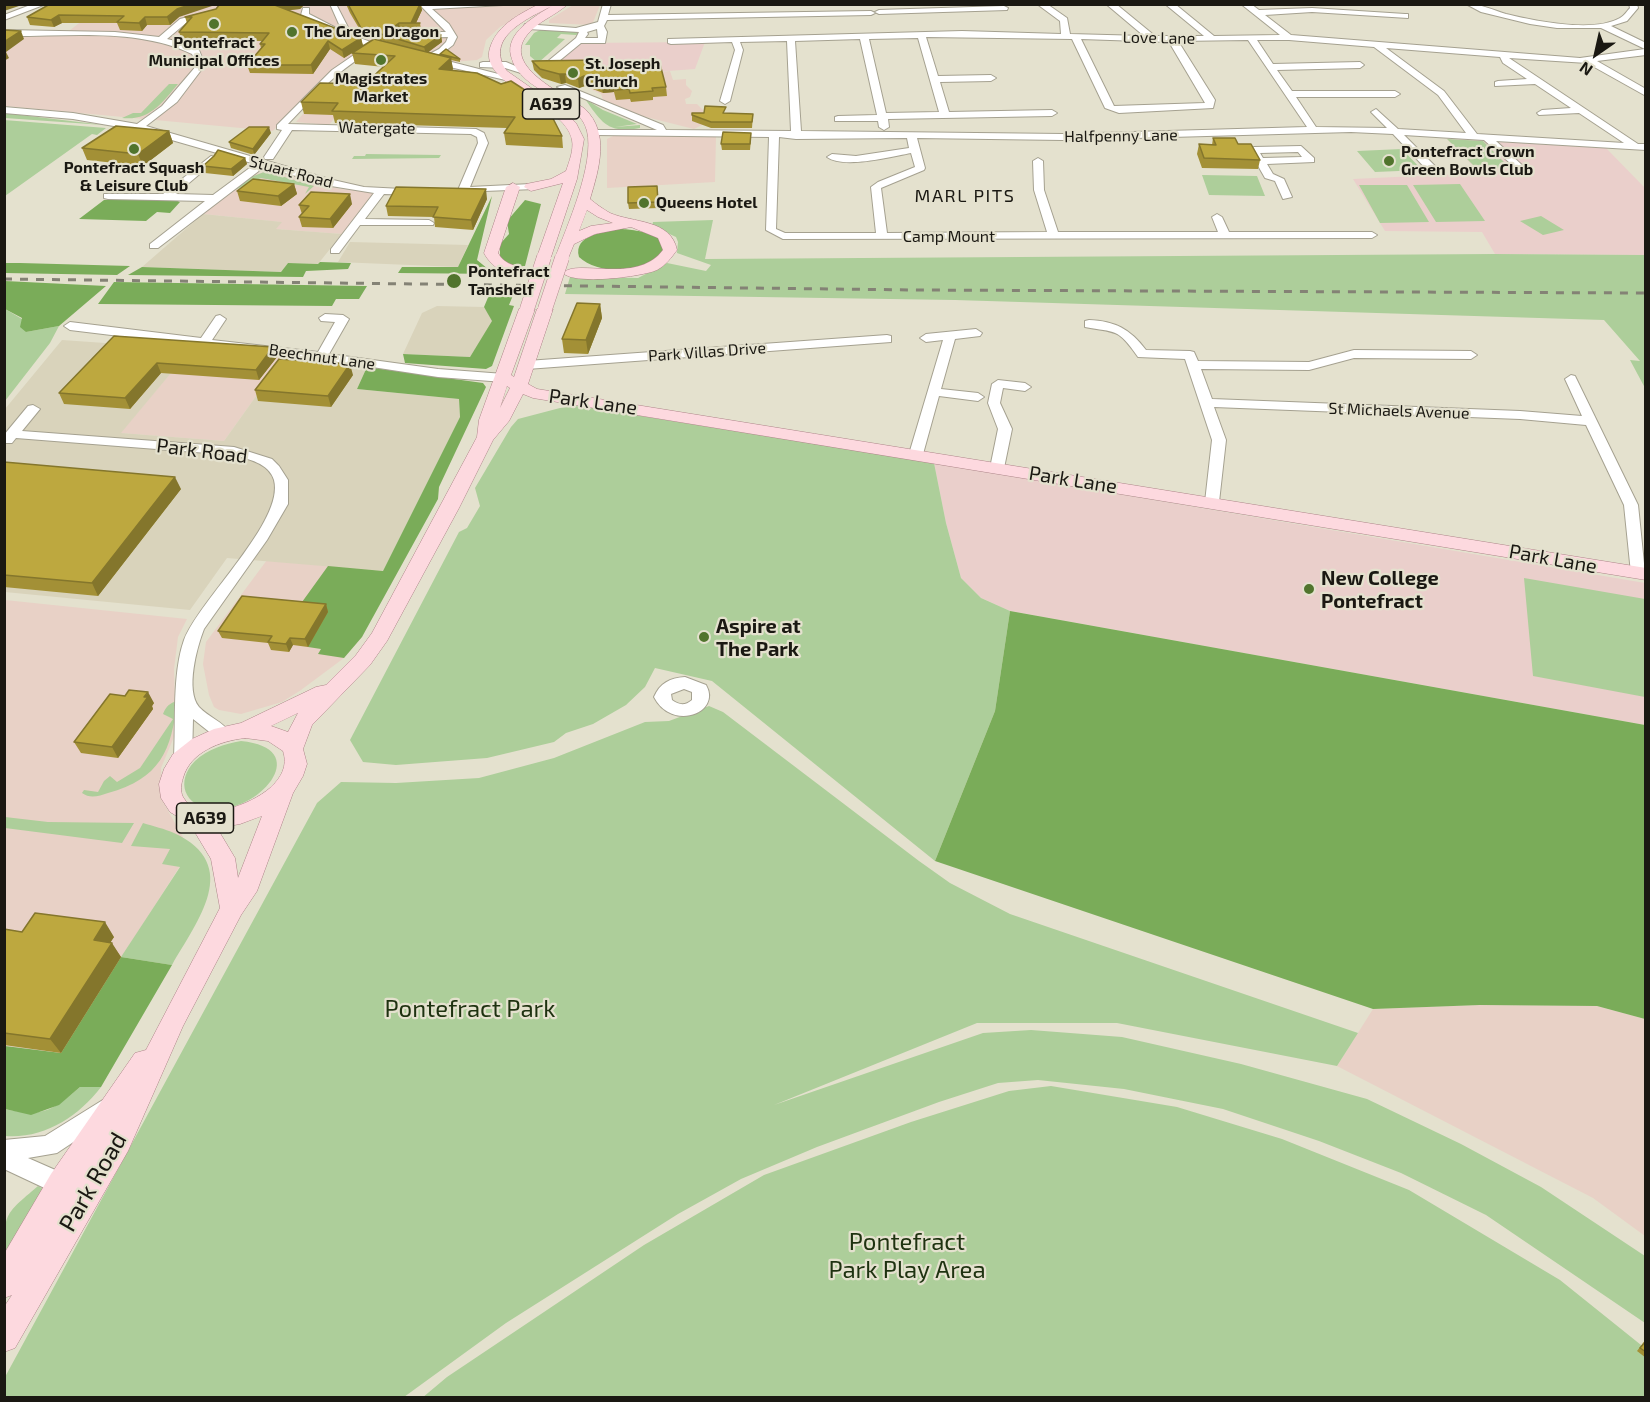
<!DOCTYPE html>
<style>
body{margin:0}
#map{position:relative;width:1650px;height:1402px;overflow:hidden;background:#e4e1ce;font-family:"Exo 2",sans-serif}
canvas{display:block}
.frame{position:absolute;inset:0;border:6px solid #1a1812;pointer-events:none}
.north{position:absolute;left:1566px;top:24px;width:60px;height:60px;-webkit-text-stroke:4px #e4e1ce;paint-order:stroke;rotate:214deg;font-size:16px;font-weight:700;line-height:24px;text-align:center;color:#1a1812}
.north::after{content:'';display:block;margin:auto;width:21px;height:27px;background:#1a1812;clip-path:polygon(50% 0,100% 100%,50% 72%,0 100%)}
</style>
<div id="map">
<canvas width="1650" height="1402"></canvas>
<div class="frame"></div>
<div class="north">N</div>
</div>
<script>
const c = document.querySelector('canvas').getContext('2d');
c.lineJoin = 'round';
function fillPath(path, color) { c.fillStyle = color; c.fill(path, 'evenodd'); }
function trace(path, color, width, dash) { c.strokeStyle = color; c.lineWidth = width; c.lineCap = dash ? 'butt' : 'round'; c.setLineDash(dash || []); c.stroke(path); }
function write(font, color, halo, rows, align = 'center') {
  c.font = font + ' "Exo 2",sans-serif'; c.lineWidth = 4.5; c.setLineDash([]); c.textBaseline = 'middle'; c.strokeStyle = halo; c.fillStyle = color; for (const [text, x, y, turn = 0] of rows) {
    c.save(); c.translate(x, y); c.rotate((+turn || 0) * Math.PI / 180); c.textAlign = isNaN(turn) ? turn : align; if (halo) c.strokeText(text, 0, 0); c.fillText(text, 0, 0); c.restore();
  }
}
const commercial = new Path2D(`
 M52,4L542,5L500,27L486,40L482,57L477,60L452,62L357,52L296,106L273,131L5,106L4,30L30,32L69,31L83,20Z
 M573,5H600L592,25L549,23V20Z
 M670,71L673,80L686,79V85L692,91L690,97L685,99L686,104H697L703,110L702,125L694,129L638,115L603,100L601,94L588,88L586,82L619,75Z
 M323,91L355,93L329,125L296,122Z
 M613,136H716L715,182L607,188V139Z
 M273,170L340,189L374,192L342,234L275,229L281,222L203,214L251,175Z
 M191,349L284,357L224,441L120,433Z
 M267,560L383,571L362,637L344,658L301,690L282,702L241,714L219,710L214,707L209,695L203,664L206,642Z
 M5,600L187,619L178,637L174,669L176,732L161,768L163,802L184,839L180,866L61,1053L5,1046Z
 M1480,1005L1597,1006L1645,1019V1236L1593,1198L1337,1066L1373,1009Z`);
const built = new Path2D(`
 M203,214L282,222L276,229L342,234L318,264L288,263L281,272L142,267Z
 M350,242L468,245L458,267L338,262Z
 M437,306L484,307L493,321L470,357L403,354L422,313Z
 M62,340L191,349L121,433L224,441L284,357L367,367L357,389L459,399L460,417L383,571L227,558L190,610L5,592V409Z`);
const education = new Path2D(`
 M705,42L695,69L600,76L602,61L560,60L579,43Z
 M1447,139L1606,148L1645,188V255L1495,254L1482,232L1385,231L1353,179L1480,173Z
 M934,463L1645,583V725L1010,611L981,598L961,578L946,523Z`);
const green = new Path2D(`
 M540,30L575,31L579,33L576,35L561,34L557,38L565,39L538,63L530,56V45H525L534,33Z
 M169,84H178C162,103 150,121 122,118L133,113H141Z
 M585,99L603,110L637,124L615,127L640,125V128C608,134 602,123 585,99Z
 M4,113L104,125L5,118Z
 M4,120L106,128L97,135L92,134L5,196Z
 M1447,139L1483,141L1509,167L1478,170Z
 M1402,149L1422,170L1375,172L1357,151Z
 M366,154L441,155L439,158L352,159L354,156H365Z
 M264,172H268L314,186L305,194L309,187L261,178L233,191L251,177Z
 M1202,175L1257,176L1265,196L1209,195Z
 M1460,184L1485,221L1436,222L1413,185Z
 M1359,185H1407L1429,222L1380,223Z
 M1541,216L1564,230L1543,235L1520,221Z
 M713,220L705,259L1495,254L1645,255V388L1630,360L1640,361L1604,320L955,300L565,294L570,277L638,278L667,263L706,271L711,265L677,253L678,242L676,237L652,226L653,222Z
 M5,309L22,319L26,332L59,326L50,343L5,401Z
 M579,406L934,463L946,523L961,578L981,598L1010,611L995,711L935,861L712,681L655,668L645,687L626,705L593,724L566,733L554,742L487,758L396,765L363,762L350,740L459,532L467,528L480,506L475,488L511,427L518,419L560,408Z
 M1524,578L1645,599V697L1533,676Z
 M177,701C172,750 160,779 108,793C99,796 90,799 82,793L84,790L98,792L104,781L110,776L117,782L140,768L173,719L163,714C166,706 170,703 177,701Z
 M709,706L723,712L919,861L950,883L1010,914L1358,1033L1337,1066L1117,1023H977L774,1105L983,1033L1031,1030L1122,1037L1241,1064L1367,1099L1461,1144L1541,1187L1645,1256V1323L1486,1215L1401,1173L1319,1141L1223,1109L1124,1089L1038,1080L998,1083L939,1102L817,1147L741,1179L678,1214L506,1323L404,1397L5,1398V1377L317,803L341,782L396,783L479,778L554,758L645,722L669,721Z
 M241,741C314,748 261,812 213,809C184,807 175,781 195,761C208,749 224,744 241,741Z
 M5,817L48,822L134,823L122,843L5,828Z
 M143,823C153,826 165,829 174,833C243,865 197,921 172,965L121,957L180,867L162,864L170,849L131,846Z
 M1051,1086L1177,1107L1282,1139L1409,1190L1560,1280L1646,1349L1645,1398H422L447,1377L644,1245L764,1175L911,1122L1009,1091Z
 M80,1087H101C78,1117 44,1139 5,1136L4,1109C42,1117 51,1112 80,1087Z
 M38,1186L45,1190L5,1259C4,1213 3,1216 38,1186Z`);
const forest = new Path2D(`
 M492,196L477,260L488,269L501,274L398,273L402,267H458Z
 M104,200H175L180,202L170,213L157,212L146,221L79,219Z
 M525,200L541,204L525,266H510L500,260V244L509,234L507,221Z
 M620,229C632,229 680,235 658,257C640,275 597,274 579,257C573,234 606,232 620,229Z
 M320,262L351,263L348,269L306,271L303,277L128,275L142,267L281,272L288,263L318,264Z
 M5,263H20L130,266L117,275L5,273Z
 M5,281L106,286L59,326L26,332L20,327L22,318L5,309Z
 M114,282L367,286L359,299H336L332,306L98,304Z
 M492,288H516L509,305L514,306L492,366L486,369L405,363L403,354L470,357L492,321L484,307Z
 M367,367L483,383L486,387L439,487L438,499L362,637L344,658L318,654L321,649L308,647L297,609L328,566L383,571L460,417L459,399L357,389Z
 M1010,611L1645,725V1019L1597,1006L1480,1005L1373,1009L935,861L995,711Z
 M121,957L172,965L101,1087H80L59,1105L31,1115L5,1109V1046L61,1053Z`);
const minor = new Path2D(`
 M33,4H46L4,20V15Z
 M330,4H336L352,35L392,50L388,53L375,49C340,67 315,96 288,124L476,129L484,133L488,143L470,187L531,184L536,187L535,189L459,192L458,190L478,143L477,137L471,134L292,130L273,159H265L264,157L282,130L277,129V125L332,70L367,46L318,27L301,15L303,8H309V14L342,31Z
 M521,4L432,9L449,24L457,37L453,45L436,58L514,78V82L424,61V57L439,49L446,42L448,37L411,38L407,35L411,32H446L419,4Z
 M603,4H611L608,15L871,11L875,13L871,15L607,20L604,26L607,32L605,43H581L553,66H547V62L576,38L579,32L528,29L524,26L525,24L576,28L598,22ZM597,29L598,38H585L588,34L587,32Z
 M1037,4H1047L1067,18L1070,34L1144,36L1106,4H1116L1155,36H1204L1165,4H1175L1214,36L1280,35L1241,4H1251L1259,10L1312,8L1405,14H1408V18L1312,12L1265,15L1291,35L1580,58L1645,49L1601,28H1557L1530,24L1481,12L1466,4C1481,4 1493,10 1506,14C1535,21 1594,33 1620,18C1624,16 1627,11 1630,8L1629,4H1637L1638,8L1627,21L1611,26L1646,43V55L1597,61L1646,89V96L1587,63L1509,58L1638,144H1646V150L1496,141L1523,166L1524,168L1519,171L1484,140L1404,135L1437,168L1438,170L1433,173L1429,172L1393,134L1351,132L1063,140L917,138L925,168L924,170L881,188L887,233L1047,232L1034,190L1033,161L1038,158L1043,161L1044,190L1058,232H1218L1212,217L1217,214L1222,217L1229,232H1372L1377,235L1372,238L783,239L766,230L769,137L596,135L591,132L593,130H657L557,87L565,85L663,125L666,130L791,131L787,41L740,42L743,50L730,101L725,104L720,101L735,50L732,42L671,44L668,43V39L962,31L1061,34L1060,21ZM926,37L1072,39L1105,108L1119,113L1213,108L1215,100L1178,41L1248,40L1307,127L1063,134L801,131L795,41L860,39L877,115L838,116L835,117V121H878L879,127L884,130L889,127L888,119L1052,116L1057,113L1052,110L949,112L940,82L991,81L996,78L991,75L938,76ZM918,38L939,112L886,113L869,39ZM1081,39L1169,42L1205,103L1114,106ZM1257,40H1289L1374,47L1438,95L1466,133L1398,129L1376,109L1371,112L1387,128L1316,127L1296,97H1395L1400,94L1395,91H1292L1277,70L1360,68L1364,65L1360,62L1273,64ZM1386,48L1500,57L1503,63L1527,79L1498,81L1495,82V86L1535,84L1571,108L1542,110L1537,113L1539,115L1579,113L1624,143L1477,134L1444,91ZM779,137L796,139L907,138L909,148L856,156L832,154L827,157C843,169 891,157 911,153L915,167L878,182L871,187L876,233H785L776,229Z
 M1004,6L1008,8L1007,10L879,14L875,12L879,10Z
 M208,12L212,14L211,16L186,23L167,39L180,42L199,50L205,65L177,102L146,126L333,180L364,187L421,190L422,192L417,195L384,194L365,219L429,220L434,223L433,225H360L339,253H331V249L374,193L331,186L264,167L158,248H150V244L205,201L108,199L104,198V194H163L211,156L215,157V161L176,194L213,195L255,164L137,130L73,119L4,113V107L73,113L137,124L162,106L197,65L192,54C136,27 65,37 4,36V30L115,32L159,37L180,19Z
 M483,62H506L525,70L521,73L505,68L480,67V63Z
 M1301,146L1314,158V162L1267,164L1273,174L1284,179L1292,197L1283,199L1275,181L1265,178L1249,150L1254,147ZM1298,152L1302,157L1263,158L1260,153Z
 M325,314L343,315L349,319L329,354L438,369L504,374L510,378L504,382L438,377L359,365L70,330L64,326L70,322L201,338L216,316L220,315L226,319L212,340L318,352L335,322L321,321L319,318Z
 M1089,320C1115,321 1130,329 1146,350L1190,351L1194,352L1198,361L1309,362L1354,350L1471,351L1477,355L1471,359L1354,358L1309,370L1201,369L1212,399L1520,411L1582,416L1565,379L1571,375L1575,376L1638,505L1645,573L1638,578L1631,573L1624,505L1586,425L1520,419L1214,407L1226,440L1219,502L1212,506L1207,505L1205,502L1212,440L1185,359L1138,357C1117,327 1116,333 1085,327V321Z
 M976,329L982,333L980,336L955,339L941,389L978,393L984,397L978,401L939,396L923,454L921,457H911L909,454L943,340L926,342L920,338L926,334Z
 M887,335L891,336V342L527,369L521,365L527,361Z
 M998,380L1025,383L1031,387L1025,391L1003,388L1000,403L1012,429L1004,468L997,472L990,468L998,429L988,403L992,384Z
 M33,405L40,409L22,431L234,447L272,459L279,466L288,480V504L267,540L204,629C197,647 185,690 199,707C208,717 224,722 231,734L229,738H217L193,719L192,758L189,762L183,764L177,762L174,758C176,722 172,674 184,640C200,599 285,521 274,480C269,463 248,459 233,455L16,438L12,443H4V435L28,406Z
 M685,677L706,685C722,713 672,732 654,697C660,683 670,678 685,677ZM684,689L692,692V700C685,706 679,705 672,700L671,694Z
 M106,1098L114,1101L117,1108L114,1115L57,1153L28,1158L69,1176L77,1191L74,1199L66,1202L58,1199L53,1192L4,1169V1140L45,1136Z`);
const major = new Path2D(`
 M539,4H568C555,16 538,21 527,35C501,67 565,94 585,109C610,133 599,169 590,199C596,204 603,209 610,213C633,223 671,219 677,250C671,258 666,265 657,270C641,277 574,285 563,273C577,258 637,285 663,250L658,238L631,227L595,234L574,244L567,261L562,262L555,258C567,226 595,164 587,131C579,97 520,94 511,56C505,33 535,16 552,6C528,18 483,38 507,71L564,111L576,123L584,139L577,179L551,257L544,261L537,257L563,183L531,191L524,187L526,184L551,179L566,171C569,162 574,150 572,140C565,102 474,85 491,45C499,24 520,14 539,4ZM587,210L598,217L613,223L591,226L579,231Z
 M513,183L520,187L498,253C505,266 518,266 531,269L533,272L531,275C513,280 492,269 484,253L506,187Z
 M527,304L535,309L511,375L514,377L537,309L545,304L553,309L528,384L537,389L1646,568V580L533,398L523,394L509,421L493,440L459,508L387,641L370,665L312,725L303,749L307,764L303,776L293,793L257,891L241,915L183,1026L128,1151L15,1348L4,1352V1307L12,1295L4,1298V1254L51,1174L135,1053L146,1050L220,908L211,859L190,824L170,812L161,798L159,784L164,769L173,754L192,739L214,729L241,723L316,687L326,685L356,655L372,633L477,437L479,420L519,309ZM507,386L510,388L500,408ZM298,713L288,732L271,726ZM245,738L268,741L283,751C288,766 281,778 270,788C252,804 199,826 183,797C180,791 181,784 183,778C190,752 220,741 245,738ZM262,816L238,878L235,858L217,828L240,824Z`);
const rail = new Path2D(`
 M4,279L916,290L1646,293`);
const majorBridge = new Path2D(`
 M527,309L544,257
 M545,309L562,258`);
const wall = new Path2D(`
 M50,4L179,17L170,25H147L142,31L120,30L117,23H62L54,27L30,25L27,17Z
 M220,4H321V6H303L300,9L287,10L361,38L363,46L344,58L330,49L313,74L250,73L247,65L261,48L260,44L262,41L182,40L179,32L187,23L185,17L216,9Z
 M346,4H421L422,10L416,23H420L421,30H400L397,32L399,33L441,35L442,42L427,52L440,55V54L460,59V62L451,60L453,69L452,71L562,136L563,148L506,145L504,133L507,128L335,123L333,115L304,114L301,102L365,84L384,67L355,64L352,53L394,44L363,35L350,13Z
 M532,61L598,68L666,87L667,96L653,97V100L631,102L630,99L616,100L614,92L603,93L585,86L579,88L566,83L561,84L542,78L534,70Z
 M726,113L753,114L752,128H711L692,121V115Z
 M169,131L173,143L143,166L87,160L82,148Z
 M271,133L254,155L231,148L229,142Z
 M1213,138L1238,144L1260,160L1258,169L1202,168L1197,154L1199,144L1212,145Z
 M751,139L750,150H722L721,144Z
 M214,156L245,158L247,164L233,176L205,173L203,166Z
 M294,184L297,194L281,206L240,201L237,191Z
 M657,186L659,208L629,209L628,203Z
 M487,199L473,230L435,227L434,217L388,216L386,206Z
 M352,204L333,228L302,227L299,217L302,214L299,205Z
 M600,304L602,318L588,354L564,353L562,339Z
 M114,336L277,357L259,380L161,373L130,409L64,404L59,393Z
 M353,375L331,407L258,401L255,390Z
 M4,462L181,489L98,596L4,587Z
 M326,604L328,612L308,647L293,645L289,652L271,650L268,643L222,638L218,631Z
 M125,696L154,703L152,706L153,709L118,758L81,753L74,742Z
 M4,929L22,932L114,937L110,942L121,957L61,1053L4,1045Z
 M1646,1339V1358L1637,1351Z`);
const shadedWall = new Path2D(`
 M4,4H25L4,11Z
 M192,4H218L179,17L170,25L167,17L177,9Z
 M271,4H303V6L300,9L273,12Z
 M420,4L422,10L416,23H411Z
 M59,15L62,23L54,27L51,20Z
 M145,17L147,25L142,31L139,23Z
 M399,23L400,30L394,35L392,28Z
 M21,31L24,39L6,52L9,58L4,61V42Z
 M441,35L442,42L426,54L424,47Z
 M361,38L363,46L344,58L342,50Z
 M328,41L330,49L313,74L311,65Z
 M451,58L453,69L441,81L439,69Z
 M559,74H565L566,83L561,84Z
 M584,76L585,86L579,88L578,79Z
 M601,83H613L614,92L603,93Z
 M269,127L271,133L254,155L253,149Z
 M169,131L173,143L143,166L138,154Z
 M245,158L247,164L233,176L231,169Z
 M294,184L297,194L281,206L278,196Z
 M486,189L487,199L473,230L471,220Z
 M350,194L352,204L333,228L330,219Z
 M600,304L602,318L588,354L586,340Z
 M273,347L277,357L259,380L256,370Z
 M157,363L161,373L130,409L125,398Z
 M350,364L353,375L331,407L328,396Z
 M175,477L181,489L98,596L92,583Z
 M326,604L328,612L308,647L305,639Z
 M290,638L293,645L289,652L286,644Z
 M148,692L154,703L152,706L153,709L118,758L112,747Z
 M105,922L114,937L103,954L94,940Z
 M112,943L121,957L61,1053L50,1039Z`);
const building = new Path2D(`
 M50,4H192L177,9L167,17H145L139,23L117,22L124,16L59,15L51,20L27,17Z
 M220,4H272L361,38L342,50L328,41L311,65H247L265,44H260L269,33L179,32L192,17H185L216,9Z
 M348,4H420L411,23H420H399L392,28L399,33L441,35L424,47L361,28Z
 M4,30L21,31L4,42Z
 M374,39L451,58L439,69L477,73L501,84L511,81L545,103L562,136L504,133L515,117L332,111L338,103L301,102L320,83L365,84L395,56L352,53Z
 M446,49L460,59L440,54Z
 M597,60L594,69L660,64L666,87L652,88L653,91L630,93L629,89L615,90L613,83H601L584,76L578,79L565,74H559L540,69L532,61Z
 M705,106L726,107L723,113L753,114L752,122H711L692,115V113H704Z
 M116,126L169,131L138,154L82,148Z
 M249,127H269L253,149L229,142Z
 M723,132L751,133L750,144H721Z
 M1213,138H1235L1238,144H1251L1260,160L1204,158L1199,144L1216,145Z
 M218,150L245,158L231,169L203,166L214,156Z
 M253,179L294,184L278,196L237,191Z
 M657,186L658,202L628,203V187Z
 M396,187L486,189L471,220L433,217L438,207L386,206Z
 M311,192L350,194L330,219L299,217L309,206L299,205Z
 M577,303L600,304L586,340L562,339Z
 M114,336L273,347L256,370L157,363L125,398L59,393Z
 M279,359L350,364L328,396L255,390Z
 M4,462L175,477L92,583L4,575Z
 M242,596L326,604L305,639L290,638L286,644L268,642L272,636L218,631Z
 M129,690L148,692L144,697H148L112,747L74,742L110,694L125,696Z
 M35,913L105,922L94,940L112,943L50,1039L4,1033V929L22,932Z
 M1646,1341V1352L1640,1348Z`);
const markers = [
 [214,24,6,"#51742d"],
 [292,32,6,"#51742d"],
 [381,60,6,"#51742d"],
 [573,73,6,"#51742d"],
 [134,149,6,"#51742d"],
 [1389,161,6,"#51742d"],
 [644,203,6,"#51742d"],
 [454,281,8,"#51742d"],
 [1309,589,6,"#51742d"],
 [704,637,6,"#51742d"]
];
const farPoinames = [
 ["The Green Dragon",304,32],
 ["Pontefract",214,43,"center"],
 ["Municipal Offices",214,61,"center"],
 ["St. Joseph",585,64],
 ["Church",585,82],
 ["Magistrates",381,79,"center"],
 ["Market",381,97,"center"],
 ["Pontefract Crown",1401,152],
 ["Green Bowls Club",1401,170],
 ["Pontefract Squash",134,168,"center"],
 ["& Leisure Club",134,186,"center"],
 ["Queens Hotel",656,203],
 ["Pontefract",468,272],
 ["Tanshelf",468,290]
];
const farStreetnames = [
 ["Love Lane",1159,38,1],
 ["Watergate",377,128,1],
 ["Halfpenny Lane",1121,136,-1],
 ["Stuart Road",291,172,15],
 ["Camp Mount",949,237],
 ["Park Villas Drive",707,352,-4],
 ["Beechnut Lane",322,357,8],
 ["St Michaels Avenue",1399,411,2]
];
const shields = [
 [551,104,57],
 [205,818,57]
];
const shieldNames = [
 ["A639",551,104],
 ["A639",205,818]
];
const farNeighbourhoodnames = [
 ["MARL PITS",965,196]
];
const streetNames = [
 ["Park Lane",593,402,8],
 ["Park Road",202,451,7],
 ["Park Lane",1073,480,9],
 ["Park Lane",1553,559,10]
];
const poiNames = [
 ["New College",1321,578],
 ["Pontefract",1321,601],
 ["Aspire at",716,626],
 ["The Park",716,649]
];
const nearParknames = [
 ["Pontefract Park",470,1009],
 ["Pontefract",907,1242],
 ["Park Play Area",907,1270]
];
const nearStreetnames = [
 ["Park Road",93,1182,-60]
];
fillPath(commercial, '#e8d1c6');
fillPath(built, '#d9d3bb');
fillPath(education, '#eacfcb');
fillPath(green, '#adce9a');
fillPath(forest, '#7aac59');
trace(minor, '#a5a190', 2);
trace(major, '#ad8589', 1);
fillPath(minor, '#fff');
fillPath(major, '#fdd9df');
trace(rail, '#848275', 3, [8, 8]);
trace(majorBridge, '#ad8589', 15, []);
trace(majorBridge, '#fdd9df', 14);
fillPath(wall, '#a39036');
fillPath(shadedWall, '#84762c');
fillPath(building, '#bda83f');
trace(building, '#84762c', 1.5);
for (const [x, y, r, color] of markers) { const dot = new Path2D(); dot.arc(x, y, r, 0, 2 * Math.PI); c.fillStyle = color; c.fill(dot); trace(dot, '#e4e1ce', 2); }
write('bold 16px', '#1a1812', '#e4e1ce', farPoinames, 'left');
write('16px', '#1a1812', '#e4e1ce', farStreetnames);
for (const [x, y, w] of shields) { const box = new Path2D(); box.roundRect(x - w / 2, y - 15, w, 30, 4.5); c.fillStyle = '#e4e1ce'; c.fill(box); trace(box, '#1a1812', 1.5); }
write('bold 18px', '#1a1812', null, shieldNames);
c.letterSpacing = '1.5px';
write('18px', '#1a1812', '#e4e1ce', farNeighbourhoodnames);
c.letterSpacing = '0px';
write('20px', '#1a1812', '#e4e1ce', streetNames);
write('bold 20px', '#1a1812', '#e4e1ce', poiNames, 'left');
write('24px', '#1e3210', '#e4e1ce', nearParknames);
write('24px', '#1a1812', '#e4e1ce', nearStreetnames);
</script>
